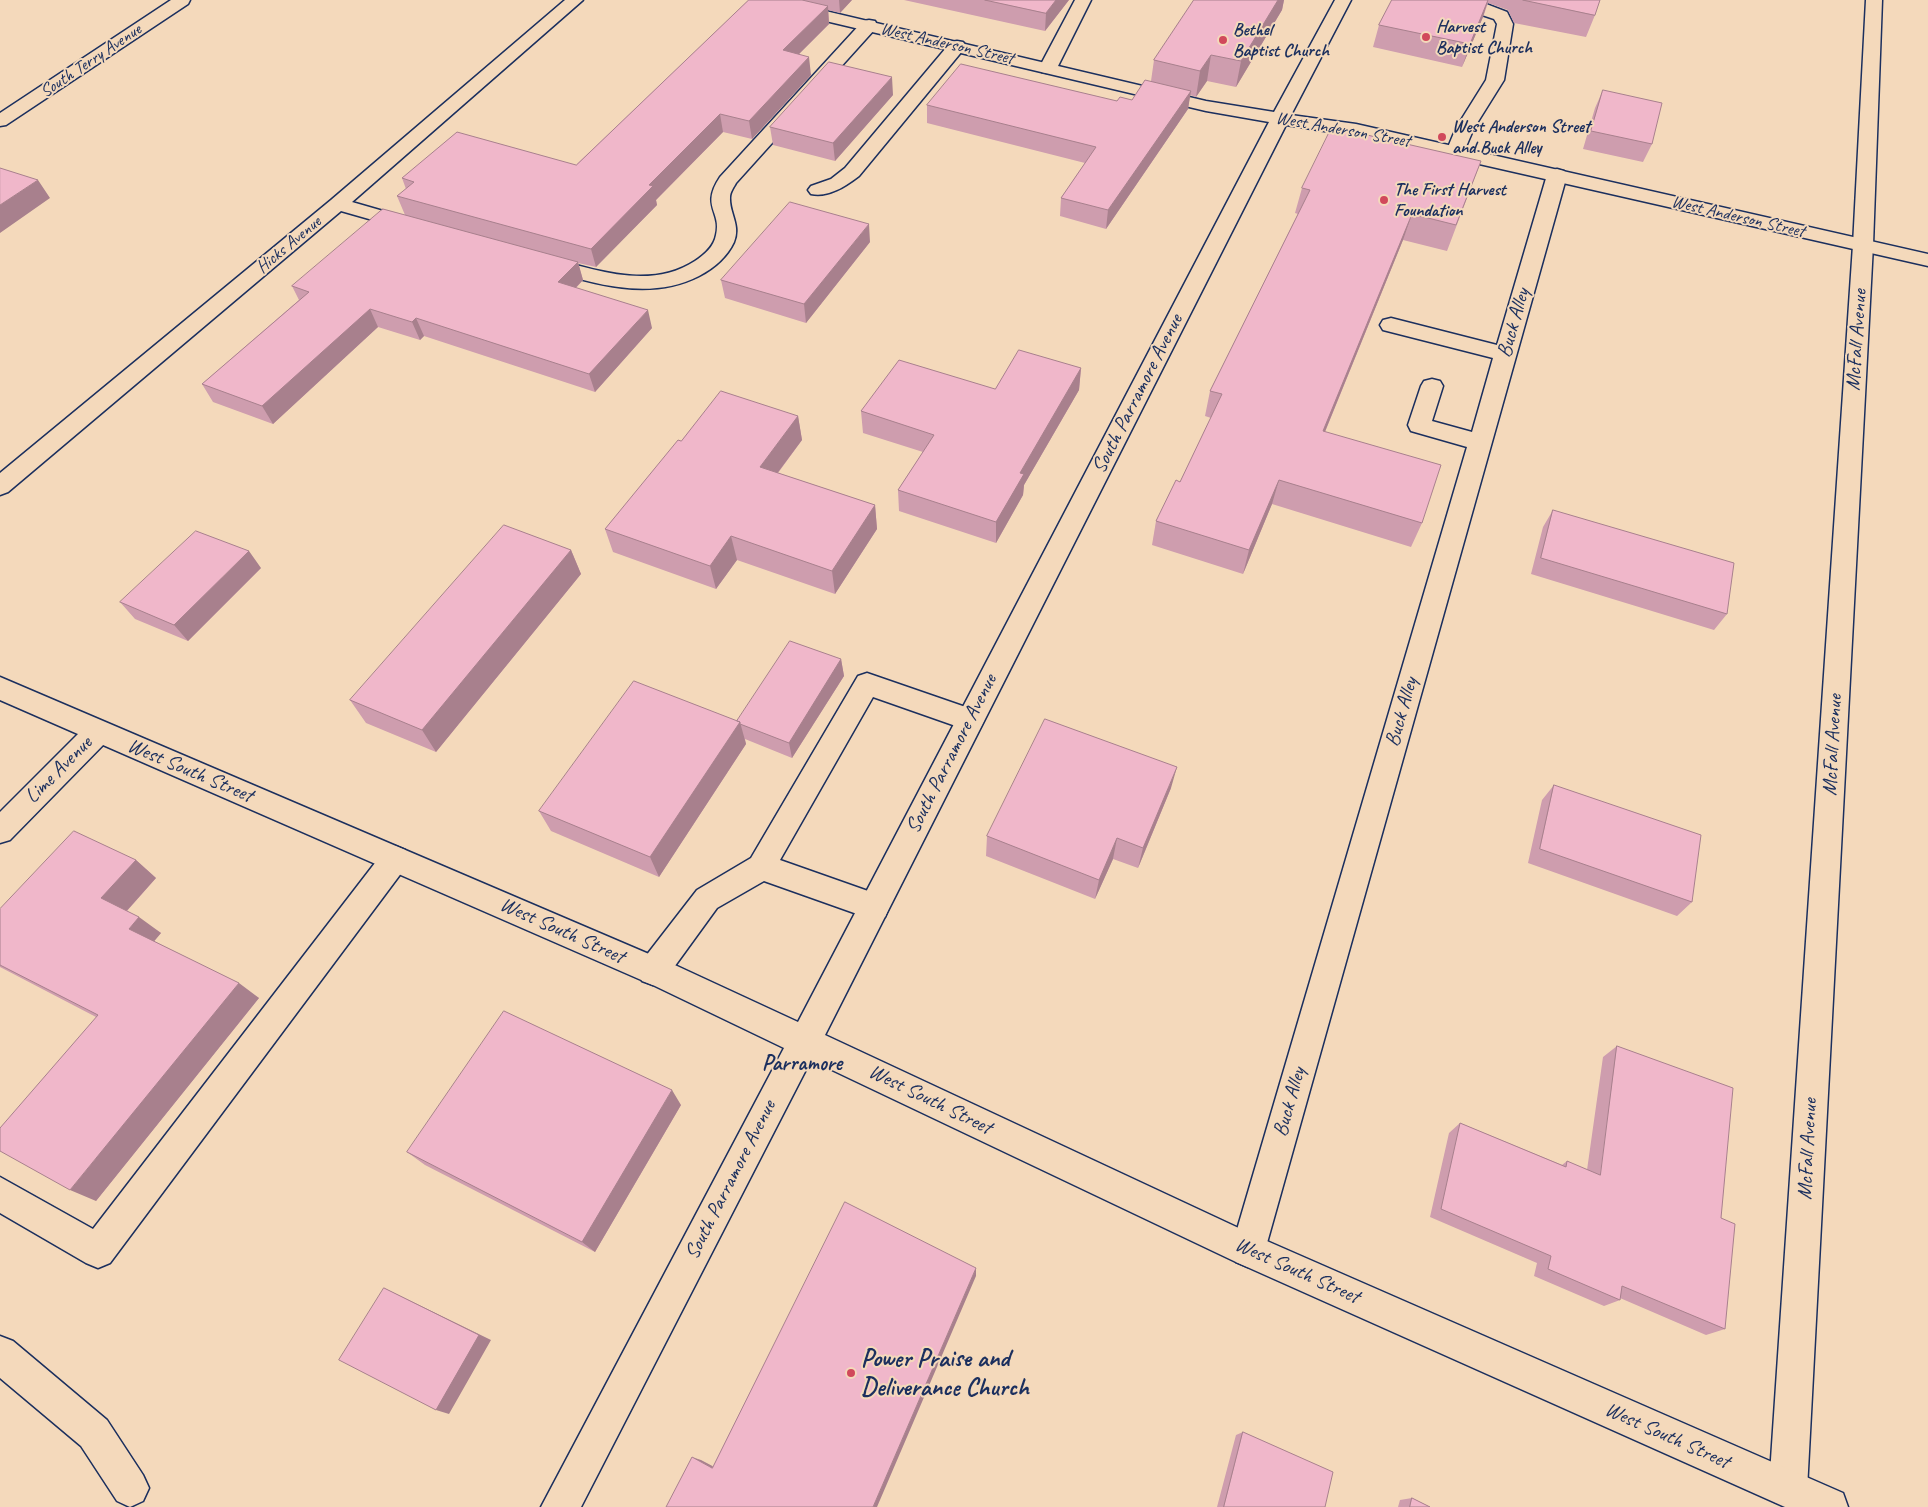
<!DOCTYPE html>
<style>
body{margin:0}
canvas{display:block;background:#f4d9bb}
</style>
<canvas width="1928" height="1507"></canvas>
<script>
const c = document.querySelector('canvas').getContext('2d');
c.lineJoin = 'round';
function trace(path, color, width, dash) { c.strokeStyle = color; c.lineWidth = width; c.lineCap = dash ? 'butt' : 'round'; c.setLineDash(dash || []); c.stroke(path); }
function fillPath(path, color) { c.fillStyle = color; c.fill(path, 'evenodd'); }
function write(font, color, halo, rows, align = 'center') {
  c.font = font + ' Caveat,sans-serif'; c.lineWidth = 4; c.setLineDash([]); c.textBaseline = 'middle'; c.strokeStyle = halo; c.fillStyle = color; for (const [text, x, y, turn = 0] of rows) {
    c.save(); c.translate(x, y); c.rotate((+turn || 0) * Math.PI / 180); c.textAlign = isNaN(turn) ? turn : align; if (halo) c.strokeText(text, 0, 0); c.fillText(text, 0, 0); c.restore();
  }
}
const lane = new Path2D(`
 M1075,0H1091L1057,68L1054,72L1048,73L1042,72L1039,68Z
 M1447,0H1476L1507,12L1513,24L1504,80L1474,128L1462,156L1455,158L1448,156L1446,152L1456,128L1486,80L1497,24L1494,19L1449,4Z
 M957,41L963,42L966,46L963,50L859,176C846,186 828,198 811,194L808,190L811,186L831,179L845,168L951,42Z
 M1557,169L1564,171L1567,175L1265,1250L1260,1262L1248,1267L1236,1262L1231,1250L1467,447L1411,431L1408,425L1421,386L1424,381L1432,379L1440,381L1443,386L1432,421L1472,432L1493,358L1383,330L1380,325L1383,320L1391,318L1497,345L1547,175L1550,171Z
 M867,673L980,712L984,720L980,728L970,731L873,697L780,860L885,897L889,907L885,917L874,920L764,881L717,908L664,981L653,985L642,981L638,971L642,961L697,890L751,858L858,676Z
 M395,846L405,850L410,859L405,868L110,1263L98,1268L86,1263L0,1213V1177L93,1229L385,850Z
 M0,1336L13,1341L107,1420L143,1475L149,1488L143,1501L130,1507L117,1501L81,1446L0,1378Z`);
const street = new Path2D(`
 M171,0H190L188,4L6,125L0,126V113Z
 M565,0H583L352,202L418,221L421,225L418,229L411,231L341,211L8,492L0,495V473L331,200Z
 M1866,0H1882L1873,245L1807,1489L1801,1502L1791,1507L1775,1502L1769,1489L1853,245Z
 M869,20L875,21L877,25L875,29L736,183C734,187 730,192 730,197C729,213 741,225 734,242C727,257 714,268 699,276C648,302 591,283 539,267L536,263L539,259L546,257C594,269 649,291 695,261C704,255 714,247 716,235C722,211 700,207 720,177L863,21Z
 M98,721L108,724L112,732L108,740L10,840L0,843V812L88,724Z`);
const secondary = new Path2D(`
 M750,0H779L1206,101L1274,112L1335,0H1351L1291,115L1356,124L1928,254V266L1356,136L1286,125L825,1035L1260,1238L1843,1493L1848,1507H1785L1236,1262L811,1060L581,1507H541L784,1048L655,986L0,700V677L677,966L798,1022L1269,122L1206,111L758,5L752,4Z`);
const wall = new Path2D(`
 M749,0H852L840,13L828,10L829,24L799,54L811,75L752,139L723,132L656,200L657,205L596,267L578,263L583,280L576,288L652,328L595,392L424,336L420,340L378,327L273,424L213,402L202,384L299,300L292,286L405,215L397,196L406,189L402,178L576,165Z
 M904,0H1069L1045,31Z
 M1194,0H1284L1282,10L1236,87L1207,81L1196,97L1190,95L1188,109L1106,229L1060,216L1061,198L1085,163L927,123V105L1117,101L1132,100L1151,81L1154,60Z
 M1392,0H1600L1595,15L1586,37L1514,23L1508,10L1488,3L1483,17L1462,67L1373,47L1379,25Z
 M1603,90L1652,144L1643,162L1583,149L1595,108Z
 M893,95L835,161L773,145L770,127Z
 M1481,161L1447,251L1403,240L1325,432L1422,523L1411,547L1272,504L1243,574L1152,545L1156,521L1180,482L1211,418L1205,416L1210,391L1298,214L1295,213L1302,188Z
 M870,242L806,323L725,298L721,280Z
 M1081,368L1079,390L1024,485L1023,495L996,543L899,511L898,490L923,452L863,433L861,411L995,389Z
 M798,416L802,440L778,473L875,505L877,529L835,594L737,560L716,589L613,552L605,529L681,441Z
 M1553,510L1727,614L1714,630L1531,574L1543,527Z
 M571,550L581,574L436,752L366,723L350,700Z
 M261,568L188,641L135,619L120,602Z
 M841,659L844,676L792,758L745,739L746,744L659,877L551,831L539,811L737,721Z
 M1554,785L1692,902L1677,916L1528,863L1542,800Z
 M1171,788L1138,868L1113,859L1095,899L986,856L987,836Z
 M136,860L156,878L127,911L161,933L154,941L259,998L96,1201V1017L0,967V909Z
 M1617,1046L1721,1218L1725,1329L1706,1335L1620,1298V1300L1604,1306L1534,1276L1537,1263L1430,1217L1449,1133L1460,1123L1562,1165L1567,1161L1587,1170L1603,1057Z
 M681,1105L595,1252L425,1165L407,1152Z
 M1243,1432L1325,1507H1217L1236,1435Z
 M1412,1498L1430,1507H1398L1400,1500Z`);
const shadedWall = new Path2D(`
 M839,0H852L840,13Z
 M1056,0H1069L1045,31L1046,13Z
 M1278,0H1284L1282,10L1236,87L1241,61Z
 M1488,0L1483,17L1462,67L1470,44Z
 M828,6L829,24L785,68L783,50Z
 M1211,55L1207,81L1196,97L1200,71Z
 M809,57L811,75L752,139L749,121Z
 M892,77L893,95L835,161L833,143Z
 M1191,91L1188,109L1106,229L1108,210Z
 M720,114L723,132L656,200L657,205L596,267L591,249L649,185Z
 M38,180L50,198L0,233V205Z
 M1412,214L1403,240L1315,456L1323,431Z
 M869,224L870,242L806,323L804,304Z
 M578,262L583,280L563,301L558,282Z
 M370,309L378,327L273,424L262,406Z
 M648,310L652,328L595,392L589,374Z
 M416,318L424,336L420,340L412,322Z
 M1081,368L1079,390L1024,485L1023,495L996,543V522L1020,473Z
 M798,416L802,440L764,491L760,467Z
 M1279,480L1272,504L1243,574L1249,550Z
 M875,505L877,529L835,594L832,571Z
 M731,536L737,560L716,589L710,566Z
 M571,550L581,574L436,752L422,730Z
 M249,551L261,568L188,641L174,625Z
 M841,659L844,676L792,758L789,743Z
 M740,722L746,744L659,877L650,857Z
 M1177,767L1171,788L1138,868L1143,848Z
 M1117,838L1113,859L1095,899L1099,880Z
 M136,860L156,878L123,915L101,898Z
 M139,917L161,933L151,945L129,929Z
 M239,983L259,998L96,1201L70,1190Z
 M672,1090L681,1105L595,1252L582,1242Z
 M976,1268V1276L877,1507H873Z
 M384,1288L491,1340L449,1414L436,1410Z
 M692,1457L701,1460L720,1470L712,1468Z`);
const building = new Path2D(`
 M749,0H802L828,6L783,50L809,57L749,121L720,114L649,185L653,186L591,249L397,196L414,182L402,178L457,132L576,165Z
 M985,0H1056L1046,13Z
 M1194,0H1278L1241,61L1211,55L1200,71L1154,60Z
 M1392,0H1488L1470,44L1379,25Z
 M1523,0H1600L1595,15Z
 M829,62L892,77L833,143L770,127Z
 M961,64L1117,101L1120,97L1132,100L1145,80L1191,91L1108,210L1061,198L1096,147L927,105Z
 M1603,90L1662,103L1652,144L1591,131Z
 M1332,127L1481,161L1456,225L1412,214L1323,431L1441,465L1422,523L1279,480L1249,550L1156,521L1176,480L1180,482L1222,394L1210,391L1310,190L1302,188Z
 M0,168L38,180L0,205Z
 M790,202L869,224L804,304L721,280Z
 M383,209L578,262L558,282L648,310L589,374L416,318L412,322L370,309L262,406L202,384L309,292L292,286Z
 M1019,350L1081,368L1020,473L1024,474L996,522L898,490L934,435L861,411L899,360L995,389Z
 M721,391L798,416L760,467L875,505L832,571L731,536L710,566L605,529L678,440L681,441Z
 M1553,510L1734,563L1727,614L1541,558Z
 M504,525L571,550L422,730L350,700Z
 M196,531L249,551L174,625L120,602Z
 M790,641L841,659L789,743L740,724V722L737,721Z
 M634,681L740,722L650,857L539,811Z
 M1045,719L1177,767L1143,848L1117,838L1099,880L987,836Z
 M1554,785L1701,835L1692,902L1540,849Z
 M74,831L136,860L101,898L139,917L129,929L239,983L70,1190L0,1151V1128L98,1015L0,965V909Z
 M504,1011L672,1090L582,1242L407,1152Z
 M1617,1046L1733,1088L1721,1218L1735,1224L1725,1329L1622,1286L1620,1300L1548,1269L1551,1256L1441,1209L1460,1123L1566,1167L1567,1161L1600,1175Z
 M845,1202L976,1268L873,1507H666L692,1457L712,1468Z
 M384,1288L479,1335L436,1410L339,1360Z
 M1243,1432L1333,1472L1325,1507H1224Z
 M1412,1498L1430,1507H1410Z`);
const markers = [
 [1426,37,5,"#d1495b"],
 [1223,40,5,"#d1495b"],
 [1442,137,5,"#d1495b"],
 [1384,200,5,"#d1495b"],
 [851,1373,5,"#d1495b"]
];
const farPoinames = [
 ["Harvest",1436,27],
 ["Baptist Church",1436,48],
 ["Bethel",1233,30],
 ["Baptist Church",1233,51],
 ["West Anderson Street",1452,127],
 ["and Buck Alley",1452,148],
 ["The First Harvest",1394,190],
 ["Foundation",1394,211]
];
const farStreetnames = [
 ["West Anderson Street",947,44,13],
 ["South Terry Avenue",91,61,-34],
 ["West Anderson Street",1343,130,10],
 ["West Anderson Street",1738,217,13],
 ["Hicks Avenue",289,245,-40]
];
const streetNames = [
 ["Buck Alley",1514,323,-74],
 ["McFall Avenue",1857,340,-86],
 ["South Parramore Avenue",1138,394,-63],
 ["Buck Alley",1402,712,-74],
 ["McFall Avenue",1833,745,-87],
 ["South Parramore Avenue",952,754,-63],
 ["Lime Avenue",59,770,-45],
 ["West South Street",190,771,23],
 ["West South Street",562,931,24],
 ["West South Street",930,1100,26],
 ["Buck Alley",1290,1102,-74],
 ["McFall Avenue",1808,1149,-87],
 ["South Parramore Avenue",731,1180,-63],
 ["West South Street",1297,1271,24],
 ["West South Street",1667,1436,24]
];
const neighbourhoodNames = [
 ["Parramore",802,1064]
];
const nearPoinames = [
 ["Power Praise and",861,1359],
 ["Deliverance Church",861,1388]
];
trace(lane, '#1b2f5e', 3);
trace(street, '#1b2f5e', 3);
trace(secondary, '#1b2f5e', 3);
fillPath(lane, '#f4d9bb');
fillPath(street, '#f4d9bb');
fillPath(secondary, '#f4d9bb');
fillPath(wall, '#ce9dae');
fillPath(shadedWall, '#a8808d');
fillPath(building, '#f0b7ca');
trace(building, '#a8808d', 1);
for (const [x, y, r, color] of markers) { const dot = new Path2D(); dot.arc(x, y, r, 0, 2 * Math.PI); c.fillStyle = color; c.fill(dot); trace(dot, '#f4d9bb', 2); }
write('bold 18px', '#1b2f5e', '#f4d9bb', farPoinames, 'left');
write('18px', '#1b2f5e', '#f4d9bb', farStreetnames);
write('21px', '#1b2f5e', '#f4d9bb', streetNames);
write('bold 22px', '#1b2f5e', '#f4d9bb', neighbourhoodNames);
write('bold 25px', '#1b2f5e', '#f4d9bb', nearPoinames, 'left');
</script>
